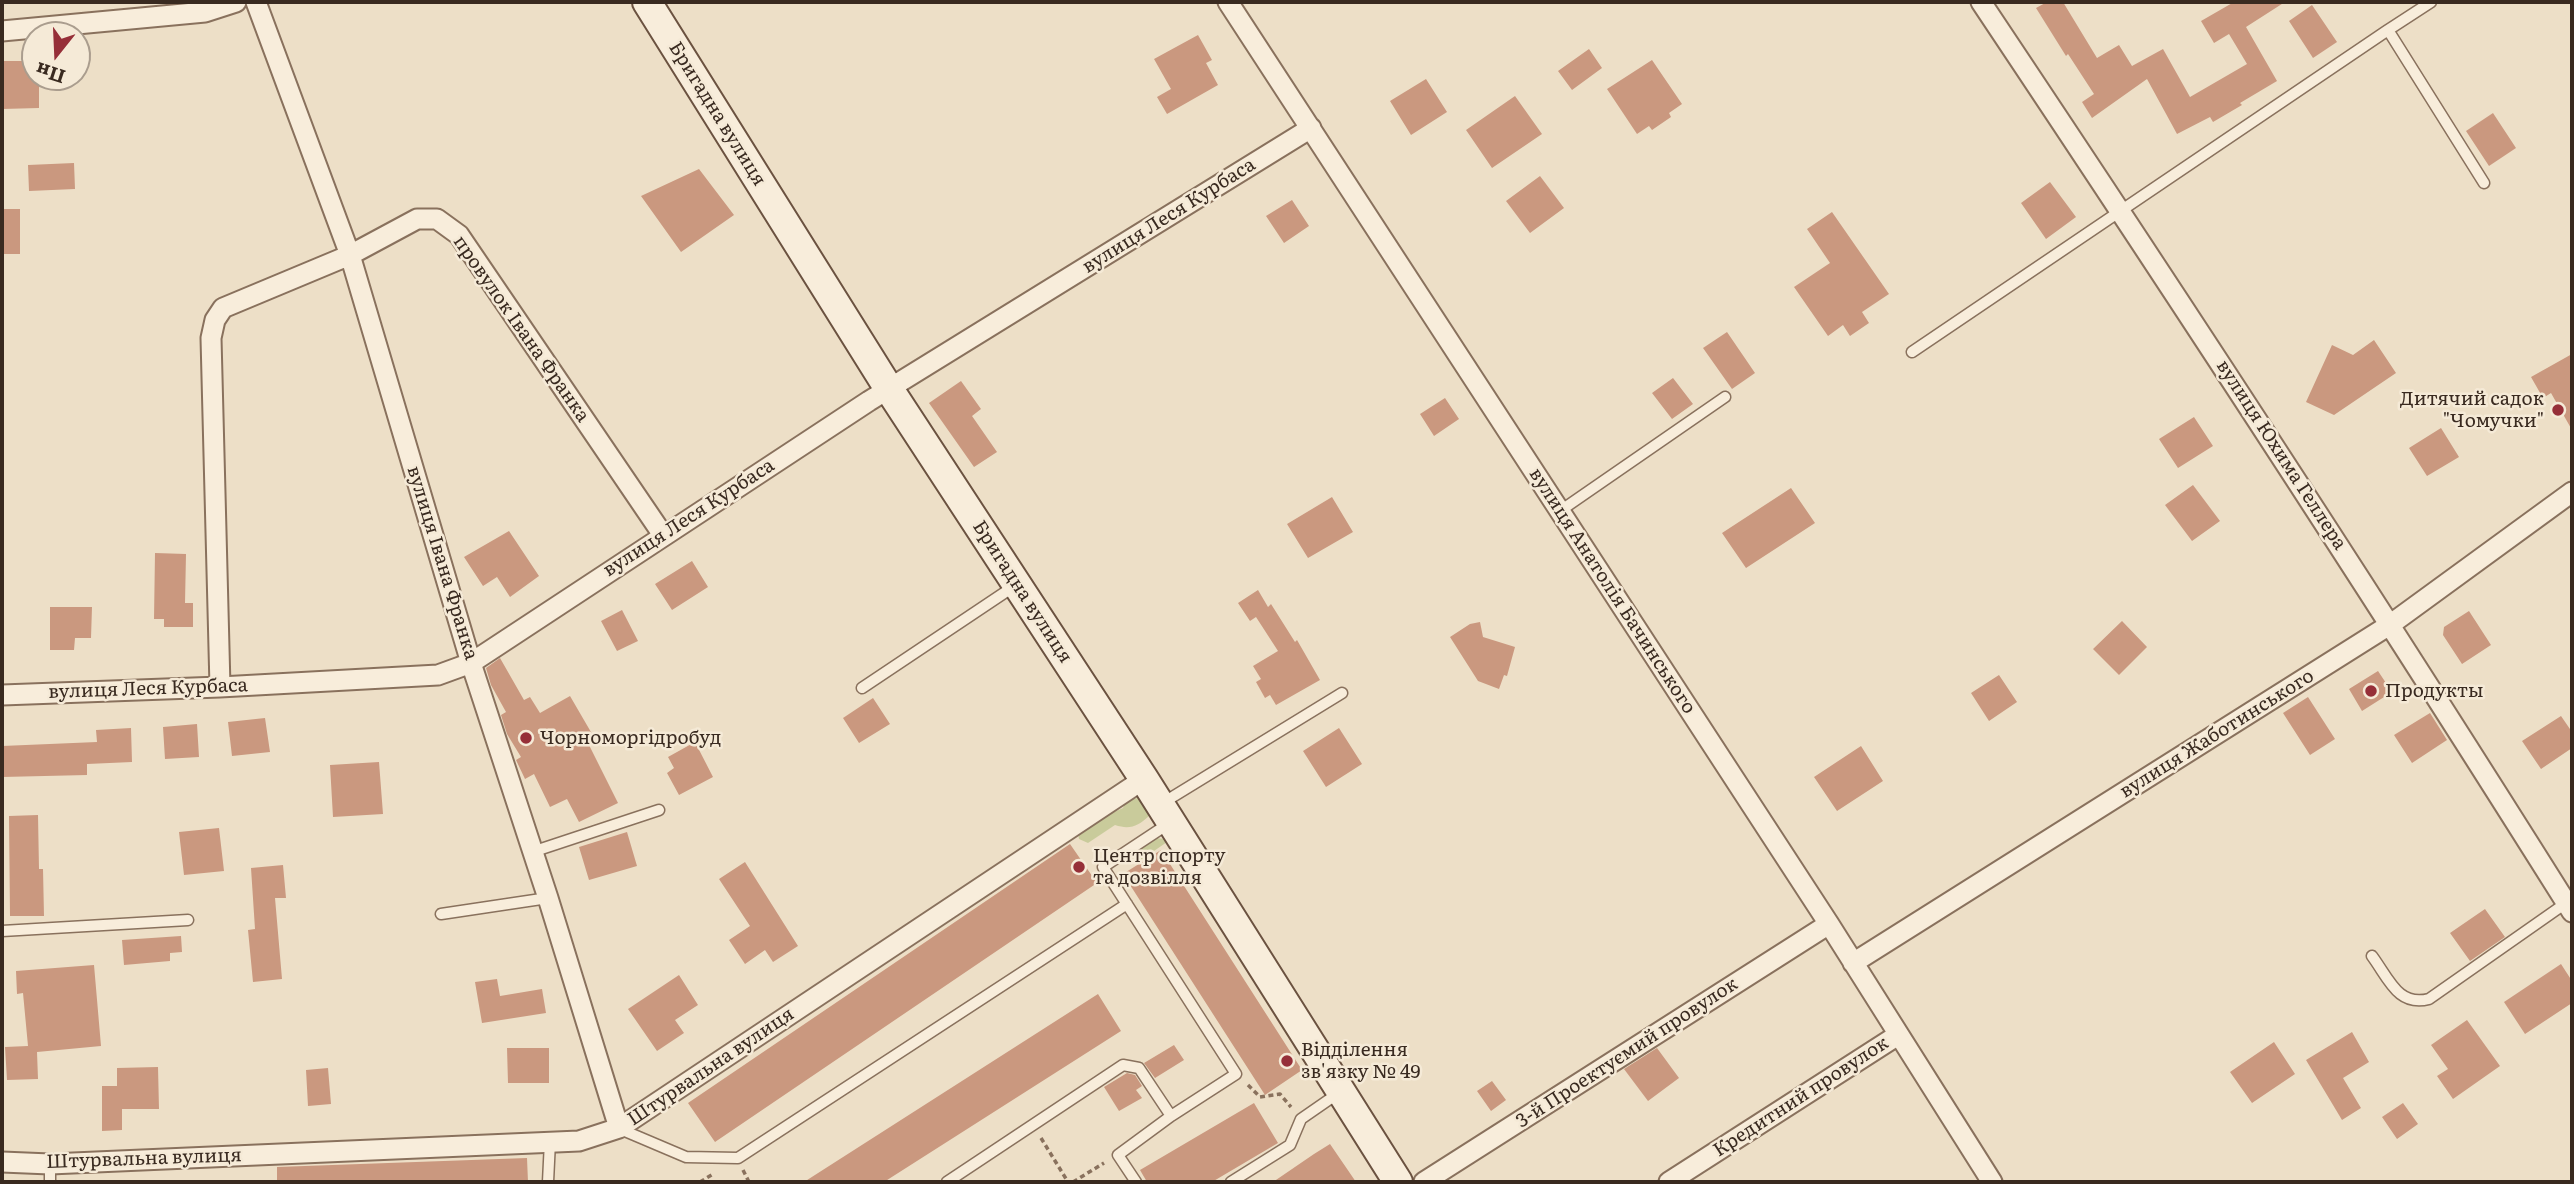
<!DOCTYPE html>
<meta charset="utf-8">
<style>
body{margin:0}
#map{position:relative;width:2574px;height:1184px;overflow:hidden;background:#eddfc7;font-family:Literata,serif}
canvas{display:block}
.frame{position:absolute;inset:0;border:4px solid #392a20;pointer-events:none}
.north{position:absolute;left:21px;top:21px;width:70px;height:70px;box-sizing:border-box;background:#f5ead7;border:2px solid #aa9d8e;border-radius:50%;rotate:198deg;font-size:19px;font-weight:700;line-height:28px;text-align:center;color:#392a20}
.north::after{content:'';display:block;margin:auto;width:24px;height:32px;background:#962f38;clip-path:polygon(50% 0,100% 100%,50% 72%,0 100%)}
</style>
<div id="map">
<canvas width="2574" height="1184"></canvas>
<div class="frame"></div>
<div class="north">Пн</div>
</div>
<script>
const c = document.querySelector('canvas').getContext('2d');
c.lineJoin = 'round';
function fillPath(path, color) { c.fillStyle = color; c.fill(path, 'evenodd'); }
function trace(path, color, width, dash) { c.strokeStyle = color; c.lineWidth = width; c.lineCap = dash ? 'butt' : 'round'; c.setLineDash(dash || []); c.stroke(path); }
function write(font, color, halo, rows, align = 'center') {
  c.font = font + ' Literata,serif'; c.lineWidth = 5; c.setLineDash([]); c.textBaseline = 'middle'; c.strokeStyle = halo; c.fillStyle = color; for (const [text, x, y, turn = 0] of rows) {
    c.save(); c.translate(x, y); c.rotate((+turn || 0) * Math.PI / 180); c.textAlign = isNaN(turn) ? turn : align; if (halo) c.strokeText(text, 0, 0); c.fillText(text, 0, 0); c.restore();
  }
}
const green = new Path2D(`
 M1138,798L1149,807V816C1138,826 1130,830 1115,825L1088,843L1079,839L1077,827L1106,808L1110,814L1123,808L1126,800Z
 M1156,838L1165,839L1167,842L1138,862L1137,857L1143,844Z`);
const building = new Path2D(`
 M2047,2H2063L2097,58L2119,45L2132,66L2163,49L2190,97L2247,64L2229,34L2214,43L2201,21L2234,2H2285L2246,27L2277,81L2240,103L2242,105L2213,122L2210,117L2177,134L2147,79L2092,118L2082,102L2094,94L2068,54L2066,56L2036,8Z
 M2312,5L2337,42L2313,58L2289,21Z
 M1198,35L1212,60L1206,63L1218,85L1167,114L1157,97L1171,89L1154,59Z
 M1589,49L1602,68L1572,90L1558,71Z
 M1652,60L1682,104L1669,113L1671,117L1652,130L1649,126L1637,134L1607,89Z
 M2,61H35V77H39V108L2,109Z
 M1426,79L1447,112L1411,135L1390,101Z
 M1515,96L1542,134L1492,168L1466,130Z
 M2493,113L2516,148L2489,166L2466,131Z
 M74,163L75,189L29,191L28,165Z
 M699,169L734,215L681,252L641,196Z
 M1540,176L1564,208L1530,233L1506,201Z
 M2050,182L2076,217L2046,239L2021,203Z
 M1292,200L1309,226L1284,243L1266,216Z
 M2,209H20V254H2Z
 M1832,212L1889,294L1862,312L1869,323L1850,336L1843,325L1828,336L1794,287L1830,263L1807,229Z
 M1727,332L1755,373L1732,389L1703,348Z
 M2374,340L2396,373L2334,415L2306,402L2332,345L2353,355Z
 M2572,354V430L2551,393L2543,398L2531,377Z
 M1673,378L1693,404L1672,419L1652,393Z
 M961,381L981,409L972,416L997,452L974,467L929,403Z
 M1445,398L1459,419L1434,436L1420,414Z
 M2194,417L2213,446L2178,468L2159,439Z
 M2441,428L2459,457L2427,476L2409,448Z
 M2193,485L2220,521L2192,541L2165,505Z
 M1791,488L1815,523L1746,568L1722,533Z
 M1332,497L1353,532L1308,558L1287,524Z
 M509,531L539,576L510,597L497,577L483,586L464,557Z
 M155,553L186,554L185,603H193V627H164V619H154Z
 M692,561L708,587L672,610L655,584Z
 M1258,590L1268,607L1271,604L1295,642L1297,640L1320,680L1276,705L1270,695L1265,698L1256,682L1261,679L1253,666L1278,651L1256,617L1250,621L1238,603Z
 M50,607H92L91,638H75L74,650H50Z
 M622,610L638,641L617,651L601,621Z
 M2469,611L2491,645L2462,664L2443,635L2444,627Z
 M2122,621L2147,647L2119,675L2093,649Z
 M1480,622L1483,637L1515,647L1507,676L1504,675L1499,689L1478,681L1450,637L1470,624Z
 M500,658L524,700L530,697L540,713L570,696L595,739L588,743L618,803L579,822L567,799L550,807L534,774L525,779L516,760L521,757L507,734L501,715L506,712L491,685L486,668Z
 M2378,671L2392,692L2362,711L2349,689Z
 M1999,675L2017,702L1989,721L1971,693Z
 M2308,697L2335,739L2310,755L2283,713Z
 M873,698L890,724L859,743L843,718Z
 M2430,713L2447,740L2412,763L2394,735Z
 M2561,716L2572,732V748L2541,769L2522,741Z
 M265,718L270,752L232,756L228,722Z
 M197,724L199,757L165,759L163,727Z
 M131,728L132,762L87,764V775L2,777V746L97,742L96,730Z
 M1339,728L1362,764L1326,787L1303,751Z
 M695,742L713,777L679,795L667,773L674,768L668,757Z
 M1861,746L1883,781L1837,811L1814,777Z
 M379,762L383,814L333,817L330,765Z
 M38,815L39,869H43L44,916H10L9,816Z
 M219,828L224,871L184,875L179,832Z
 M627,832L637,866L589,880L579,847Z
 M1070,844L1097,883L715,1142L688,1103Z
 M1161,850L1302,1070L1265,1095L1123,874Z
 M745,862L798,946L773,962L765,950L745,964L729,940L750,926L719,879Z
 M283,865L286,898H275L282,979L253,982L248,930L255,929L251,868Z
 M2485,909L2505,937L2470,961L2450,933Z
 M181,936L182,952L170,953V961L124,965L122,940Z
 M2561,964L2572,981V1003L2525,1034L2504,1002Z
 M94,965L101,1046L37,1052L38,1079L7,1080L5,1047L28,1046L23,993L17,994L16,971Z
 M679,975L698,1005L675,1020L684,1033L657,1051L628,1009Z
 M497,979L500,996L542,989L546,1013L482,1023L475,982Z
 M1098,994L1121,1031L884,1182H804Z
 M2467,1020L2500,1066L2453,1099L2437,1076L2448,1069L2431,1045Z
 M2352,1032L2369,1062L2343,1078L2361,1108L2342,1120L2306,1060Z
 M2274,1042L2295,1074L2252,1103L2230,1072Z
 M1174,1045L1184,1060L1155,1078L1144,1063Z
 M507,1048H549V1083H508Z
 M1657,1048L1679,1078L1648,1101L1624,1069Z
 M158,1067L159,1109H122V1130L102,1131V1086H117V1068Z
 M328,1068L331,1104L308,1106L306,1070Z
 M1127,1073L1135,1075L1142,1086L1136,1090L1142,1098L1119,1111L1104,1087Z
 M1492,1081L1506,1100L1491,1111L1477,1091Z
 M1254,1103L1278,1143L1212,1182H1147L1140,1170Z
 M2403,1103L2418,1124L2397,1139L2382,1117Z
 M1330,1144L1356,1182H1273L1314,1154Z
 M527,1158L528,1182H277V1167Z`);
const path = new Path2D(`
 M1248,1085L1260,1097L1280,1094L1291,1107
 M1041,1138L1068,1182
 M743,1170L749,1182
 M700,1182L713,1174
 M1073,1182L1104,1163`);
const lane = new Path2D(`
 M2388,30L2431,2
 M1912,352L2388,30L2484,183
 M1560,511L1725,397
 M862,688L1016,585
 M1161,804L1342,693
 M532,852L659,810
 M441,914L548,898
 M2,931L188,920
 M2372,956C2389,979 2398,1007 2429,999L2566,903
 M620,1129L686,1157L738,1158L1127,904
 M50,1164V1182
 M548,1182L550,1141
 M947,1182L1123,1065L1139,1068L1171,1116L1236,1074L1103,867L1168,824
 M1136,1182L1118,1155L1171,1116
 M1231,1182L1290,1145L1301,1119L1340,1092`);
const street = new Path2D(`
 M256,2L350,255L471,663L548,898L619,1128
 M1228,2L1829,924L1992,1182
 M1981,2C2182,303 2380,606 2572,912
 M2,31L205,12L236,2
 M220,687L211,338L215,320L223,308L350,255L417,219H437L459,235L663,535
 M2,695L220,687L438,675L471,663L869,401L1311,128
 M1853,963L2391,624L2572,492
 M2,1162L50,1164L579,1141L619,1128L1144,779
 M1424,1182L1829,924
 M1669,1182L1898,1035`);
const secondary = new Path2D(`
 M647,2L889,389L1144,779L1398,1182`);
const markers = [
 [2558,410,7,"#962f38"],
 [2371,691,7,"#962f38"],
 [526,738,7,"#962f38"],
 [1079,867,7,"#962f38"],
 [1287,1061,7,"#962f38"]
];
const streetNames = [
 ["Бригадна вулиця",717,114,58],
 ["вулиця Леся Курбаса",1169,216,-32],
 ["провулок Івана Франка",521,329,55],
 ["вулиця Юхима Геллера",2281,455,57],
 ["вулиця Леся Курбаса",689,518,-33],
 ["вулиця Івана Франка",442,563,73],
 ["вулиця Анатолія Бачинського",1612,591,57],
 ["Бригадна вулиця",1022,592,57],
 ["вулиця Леся Курбаса",148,689,-2],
 ["вулиця Жаботинського",2217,734,-32],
 ["3-й Проектуємий провулок",1627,1053,-33],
 ["Штурвальна вулиця",711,1067,-34],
 ["Кредитний провулок",1801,1097,-33],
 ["Штурвальна вулиця",144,1159,-2]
];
const poiNames = [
 ["Дитячий садок",2544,399,"right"],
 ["\"Чомучки\"",2544,421,"right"],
 ["Продукты",2385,691],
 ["Чорноморгідробуд",540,738],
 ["Центр спорту",1093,856],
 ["та дозвілля",1093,878],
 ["Відділення",1301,1050],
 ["зв'язку № 49",1301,1072]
];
fillPath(green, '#c9cb9b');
fillPath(building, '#ca987f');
trace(lane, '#89715d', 13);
trace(street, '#89715d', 23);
trace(secondary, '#6b5240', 32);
trace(path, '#89715d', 3.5, [5, 3.5]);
trace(lane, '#f8eddb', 10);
trace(street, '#f8eddb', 19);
trace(secondary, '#f8eddb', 28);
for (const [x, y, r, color] of markers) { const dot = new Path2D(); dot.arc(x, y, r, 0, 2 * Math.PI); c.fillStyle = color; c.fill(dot); trace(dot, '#f5ead7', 2.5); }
write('19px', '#392a20', '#f5ead7', streetNames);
write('19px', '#392a20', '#f5ead7', poiNames, 'left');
</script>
